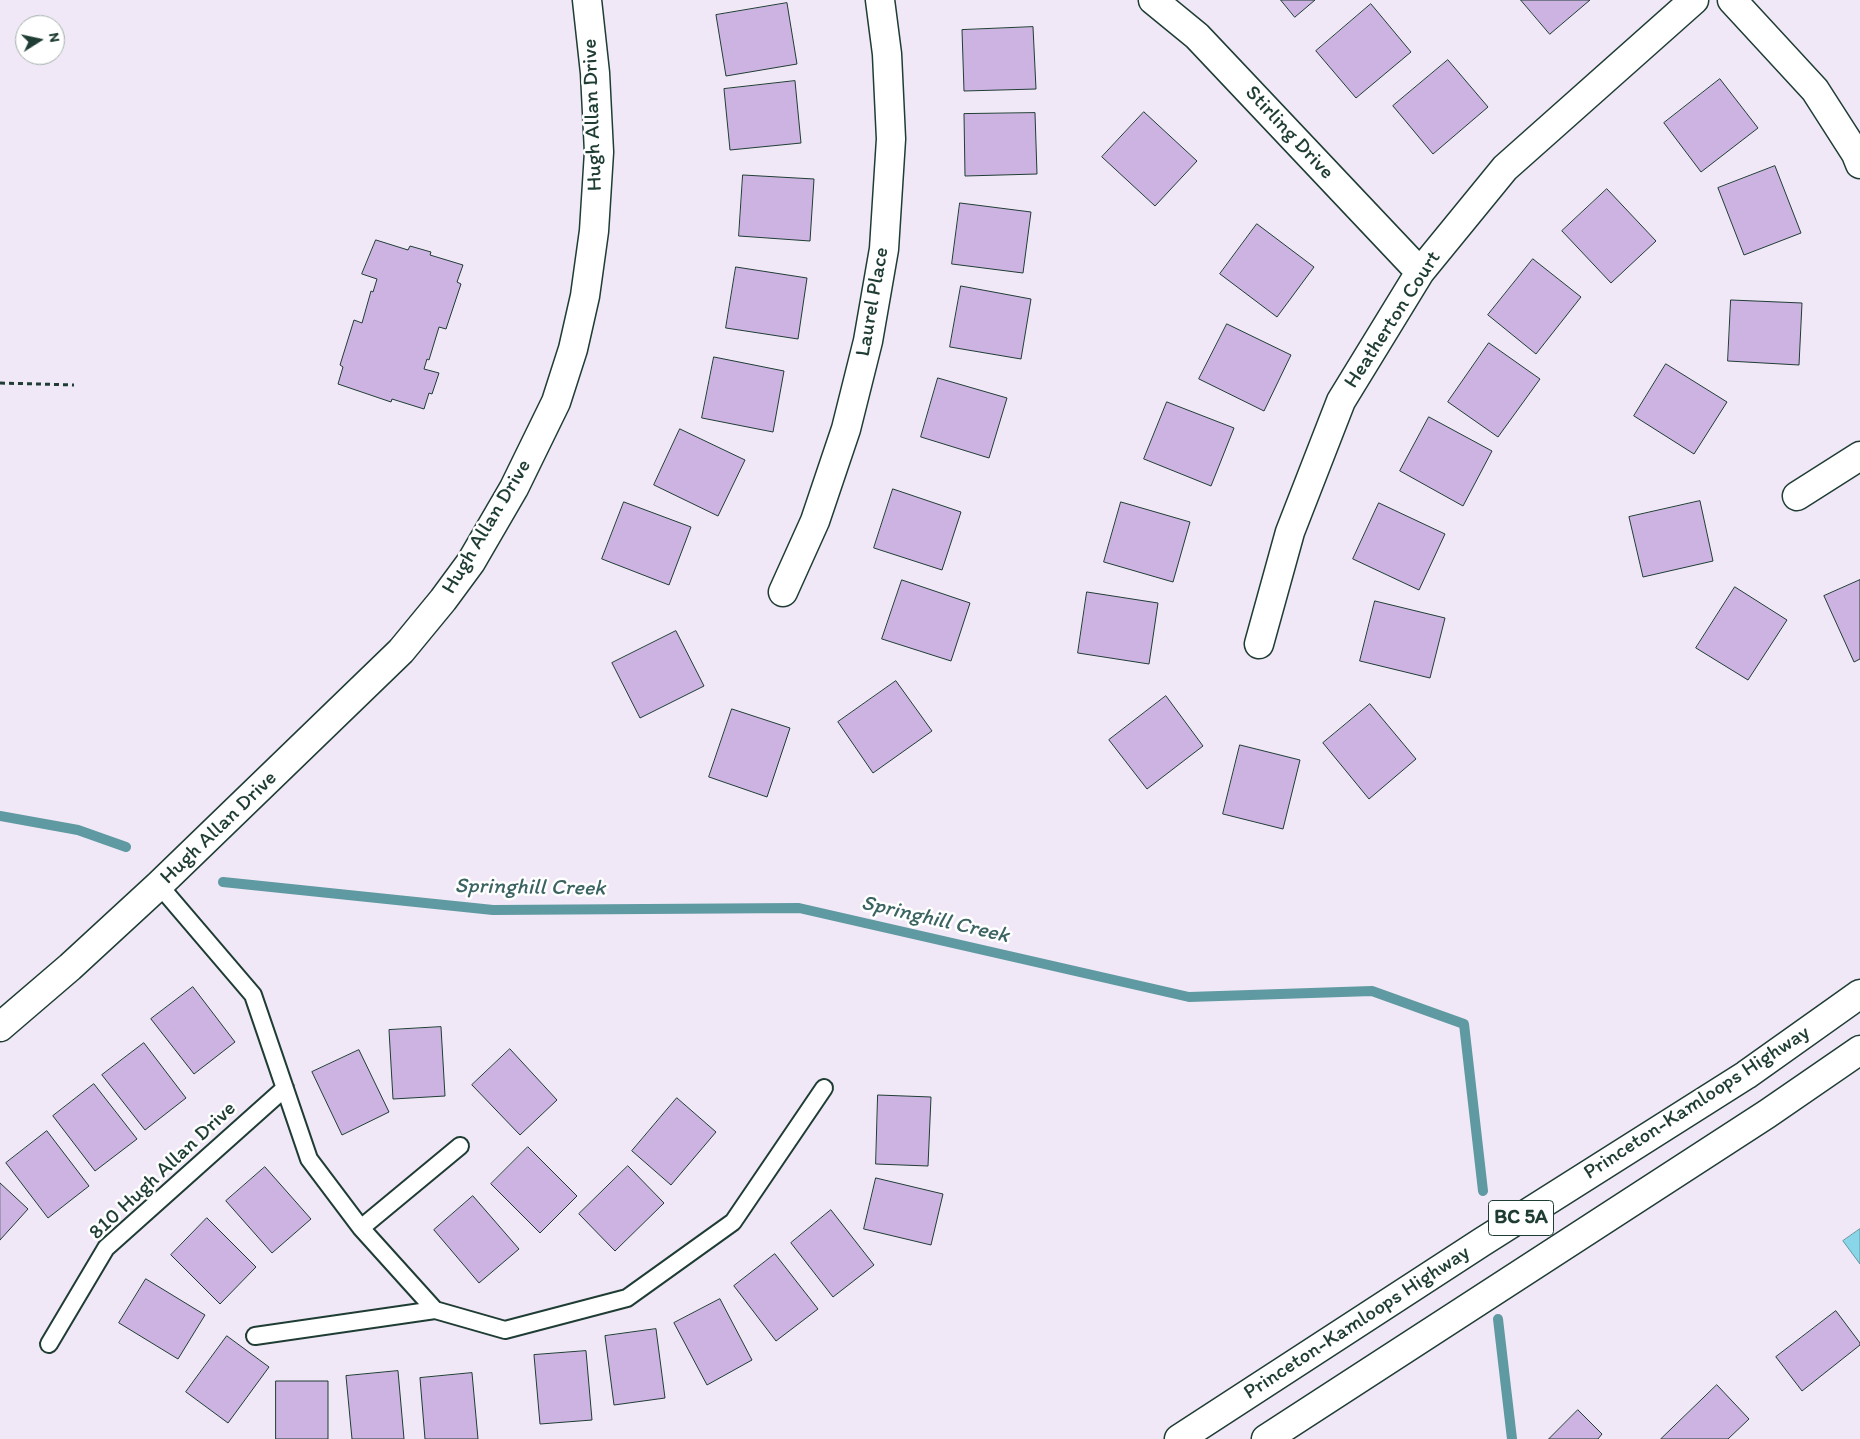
<!DOCTYPE html>
<style>
body{margin:0}
#map{position:relative;width:1860px;height:1439px;overflow:hidden;background:#f0e8f6;font-family:Itim,sans-serif}
canvas{display:block}
.north{position:absolute;left:15px;top:15px;width:50px;height:50px;box-sizing:border-box;background:#fff;border:1px solid #a5b1ae;border-radius:50%;rotate:80deg;font-size:14px;font-weight:700;line-height:20px;text-align:center;color:#1f3d34}
.north::after{content:'';display:block;margin:auto;width:18px;height:22px;background:#1f3d34;clip-path:polygon(50% 0,100% 100%,50% 72%,0 100%)}
</style>
<div id="map">
<canvas width="1860" height="1439"></canvas>
<div class="north">N</div>
</div>
<script>
const c = document.querySelector('canvas').getContext('2d');
c.lineJoin = 'round';
function fillPath(path, color) { c.fillStyle = color; c.fill(path, 'evenodd'); }
function trace(path, color, width, dash) { c.strokeStyle = color; c.lineWidth = width; c.lineCap = dash ? 'butt' : 'round'; c.setLineDash(dash || []); c.stroke(path); }
function write(font, color, halo, rows, align = 'center') {
  c.font = font + ' Itim,sans-serif'; c.lineWidth = 5; c.setLineDash([]); c.textBaseline = 'middle'; c.strokeStyle = halo; c.fillStyle = color; for (const [text, x, y, turn = 0] of rows) {
    c.save(); c.translate(x, y); c.rotate((+turn || 0) * Math.PI / 180); c.textAlign = isNaN(turn) ? turn : align; if (halo) c.strokeText(text, 0, 0); c.fillText(text, 0, 0); c.restore();
  }
}
const water = new Path2D(`
 M1860,1229V1264L1843,1241Z`);
const stream = new Path2D(`
 M0,816L78,830L126,847
 M223,882L493,910L799,908L1189,997L1372,991L1464,1024L1483,1191
 M1498,1319L1512,1439`);
const building = new Path2D(`
 M1281,0H1315L1295,17Z
 M1521,0H1590L1550,34Z
 M787,3L797,64L726,76L716,15Z
 M1371,4L1411,52L1356,98L1316,51Z
 M1033,27L1036,89L964,91L962,30Z
 M1448,60L1488,107L1433,154L1393,106Z
 M1720,79L1758,128L1701,172L1664,123Z
 M795,81L801,143L730,150L724,89Z
 M1144,112L1197,161L1155,206L1102,157Z
 M1035,113L1037,174L965,176L964,114Z
 M1775,166L1801,233L1744,255L1718,188Z
 M743,175L814,179L810,241L739,236Z
 M1607,189L1656,241L1611,283L1562,231Z
 M960,203L1031,212L1023,273L952,264Z
 M1257,224L1314,267L1277,317L1220,274Z
 M376,240L408,250L410,246L431,252L430,255L463,265L457,282L461,284L446,329L439,327L429,360L427,359L424,369L439,373L432,394L429,393L424,409L392,399L391,402L338,384L343,367L340,365L354,320L362,323L371,291L373,292L377,279L362,274Z
 M1533,259L1581,297L1536,354L1488,315Z
 M736,267L807,278L798,339L726,328Z
 M961,286L1031,299L1021,359L950,347Z
 M1731,300L1802,303L1799,365L1728,361Z
 M1227,324L1291,355L1264,411L1199,379Z
 M1489,343L1540,379L1498,437L1448,402Z
 M714,357L784,371L773,432L702,418Z
 M1666,364L1727,402L1694,454L1634,416Z
 M938,378L1007,398L989,458L921,437Z
 M1167,402L1234,428L1211,486L1144,459Z
 M1429,417L1492,451L1463,506L1400,471Z
 M680,429L745,460L718,516L654,485Z
 M893,489L961,512L942,570L874,548Z
 M1700,501L1713,561L1643,577L1629,517Z
 M624,502L691,527L669,585L602,559Z
 M1121,502L1190,522L1173,582L1104,562Z
 M1379,503L1445,534L1419,590L1353,559Z
 M902,580L970,603L951,661L882,639Z
 M1860,580V659L1854,662L1824,596Z
 M1735,587L1787,620L1748,680L1696,648Z
 M1087,592L1158,603L1149,664L1078,653Z
 M1375,601L1445,618L1430,678L1360,661Z
 M676,631L704,686L640,718L612,663Z
 M896,681L932,731L873,773L838,722Z
 M1166,696L1203,746L1147,789L1109,740Z
 M1370,704L1416,759L1369,799L1323,743Z
 M732,709L790,728L767,797L709,777Z
 M1240,745L1300,760L1283,829L1223,814Z
 M193,987L235,1042L194,1074L151,1019Z
 M441,1027L445,1096L393,1099L389,1030Z
 M144,1043L186,1098L145,1130L102,1075Z
 M510,1049L557,1100L520,1135L472,1085Z
 M359,1050L389,1112L342,1135L312,1072Z
 M94,1084L137,1139L95,1171L53,1116Z
 M878,1095L931,1097L928,1166L876,1164Z
 M677,1098L716,1132L671,1185L632,1151Z
 M47,1131L89,1186L48,1218L6,1163Z
 M528,1147L577,1196L540,1233L491,1184Z
 M628,1166L664,1203L615,1251L579,1214Z
 M265,1167L311,1219L272,1253L226,1201Z
 M876,1178L943,1194L931,1245L864,1229Z
 M0,1183L28,1209L0,1240Z
 M473,1196L519,1249L479,1283L434,1230Z
 M831,1210L874,1265L833,1297L791,1243Z
 M207,1218L256,1267L220,1304L171,1255Z
 M775,1254L818,1309L776,1341L734,1286Z
 M146,1279L205,1315L178,1359L119,1323Z
 M720,1299L752,1360L707,1385L674,1323Z
 M1836,1311L1860,1343V1345L1802,1391L1776,1357Z
 M656,1329L665,1398L614,1405L605,1336Z
 M227,1336L269,1367L228,1423L186,1392Z
 M586,1351L592,1420L540,1424L534,1355Z
 M398,1371L404,1439H352L346,1376Z
 M472,1373L478,1439H425L420,1378Z
 M276,1381H328V1439H276Z
 M1717,1385L1749,1419L1728,1439H1661Z
 M1578,1410L1602,1434L1598,1439H1549Z`);
const path = new Path2D(`
 M0,383L74,385`);
const service = new Path2D(`
 M159,885L253,995L309,1159L361,1228L435,1310L505,1330L627,1298L733,1222L824,1088
 M361,1228L460,1146
 M255,1336L435,1310
 M49,1344L106,1248L285,1088`);
const minor = new Path2D(`
 M1153,0L1197,36L1420,272
 M1732,0L1815,90L1856,154L1860,164
 M1797,496L1860,456
 M783,592L815,521L846,429L868,341L884,249L891,139L887,54L880,0
 M1259,644L1290,532L1341,401L1420,272L1505,168L1694,0`);
const secondary = new Path2D(`
 M0,1027L70,967L159,885L401,651L443,600L471,562L514,488L556,402L573,349L585,296L594,231L599,152L595,73L587,0`);
const primary = new Path2D(`
 M1179,1439L1482,1242L1746,1075L1860,994
 M1266,1439L1767,1114L1860,1050`);
const shields = [
 [1521,1218,65]
];
const shieldNames = [
 ["BC 5A",1521,1218]
];
const streetNames = [
 ["Hugh Allan Drive",593,115,-92],
 ["Stirling Drive",1289,133,47],
 ["Laurel Place",873,302,-80],
 ["Heatherton Court",1393,320,-57],
 ["Hugh Allan Drive",487,527,-59],
 ["Hugh Allan Drive",219,828,-44],
 ["Princeton-Kamloops Highway",1697,1103,-33],
 ["810 Hugh Allan Drive",163,1171,-43],
 ["Princeton-Kamloops Highway",1357,1323,-33]
];
const waterNames = [
 ["Springhill Creek",530,888,1],
 ["Springhill Creek",935,920,13]
];
fillPath(water, '#89d6e9');
trace(water, '#5f99a1', 1);
trace(stream, '#5f99a1', 10);
fillPath(building, '#ccb3e2');
trace(building, '#1f3d34', 1);
trace(service, '#1f3d34', 20);
trace(minor, '#1f3d34', 31);
trace(secondary, '#1f3d34', 31);
trace(primary, '#1f3d34', 31);
trace(path, '#1f3d34', 3, [5, 4]);
trace(service, '#fff', 16);
trace(minor, '#fff', 28);
trace(secondary, '#fff', 28);
trace(primary, '#fff', 28);
for (const [x, y, w] of shields) { const box = new Path2D(); box.roundRect(x - w / 2, y - 17.5, w, 35, 4); c.fillStyle = '#fff'; c.fill(box); trace(box, '#1f3d34', 1); }
write('bold 20px', '#1f3d34', null, shieldNames);
write('21px', '#1f3d34', '#fff', streetNames);
write('italic 22px', '#3a6361', '#fff', waterNames);
</script>
